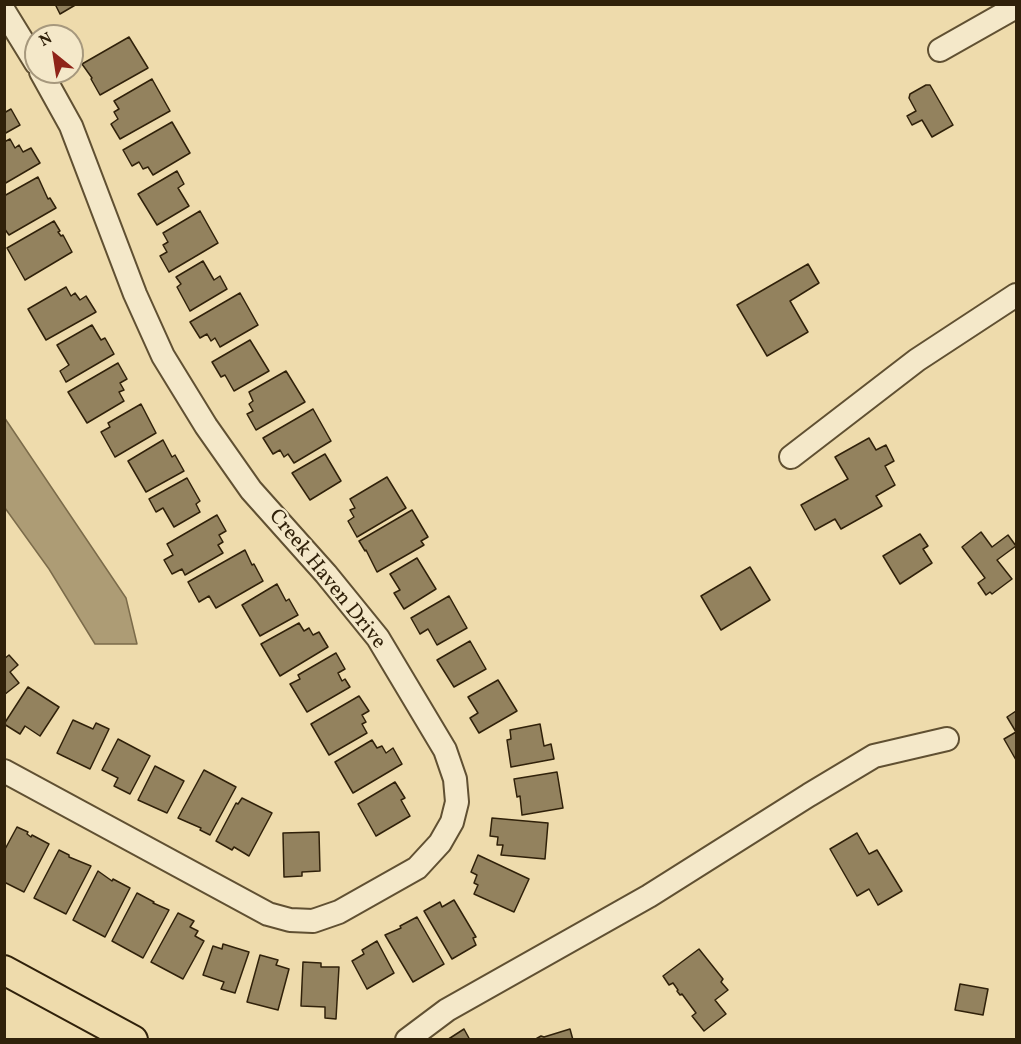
<!DOCTYPE html>
<style>
body{margin:0}
#map{position:relative;width:1021px;height:1044px;overflow:hidden;background:#eedbac;font-family:Vollkorn,serif}
canvas{display:block}
.frame{position:absolute;inset:0;border:6px solid #30210a;pointer-events:none}
.north{position:absolute;left:24px;top:24px;width:60px;height:60px;box-sizing:border-box;background:#f4e8c9;border:2px solid #a6987d;border-radius:50%;rotate:330deg;font-size:16px;font-weight:700;line-height:24px;text-align:center;color:#30210a}
.north::after{content:'';display:block;margin:auto;width:21px;height:27px;background:#8f2418;clip-path:polygon(50% 0,100% 100%,50% 72%,0 100%)}
</style>
<div id="map">
<canvas width="1021" height="1044"></canvas>
<div class="frame"></div>
<div class="north">N</div>
</div>
<script>
const c = document.querySelector('canvas').getContext('2d');
c.lineJoin = 'round';
function fillPath(path, color) { c.fillStyle = color; c.fill(path, 'evenodd'); }
function trace(path, color, width, dash) { c.strokeStyle = color; c.lineWidth = width; c.lineCap = dash ? 'butt' : 'round'; c.setLineDash(dash || []); c.stroke(path); }
function write(font, color, halo, rows, align = 'center') {
  c.font = font + ' Vollkorn,serif'; c.lineWidth = 4.5; c.setLineDash([]); c.textBaseline = 'middle'; c.strokeStyle = halo; c.fillStyle = color; for (const [text, x, y, turn = 0] of rows) {
    c.save(); c.translate(x, y); c.rotate((+turn || 0) * Math.PI / 180); c.textAlign = isNaN(turn) ? turn : align; if (halo) c.strokeText(text, 0, 0); c.fillText(text, 0, 0); c.restore();
  }
}
const water = new Path2D(`
 M4,417L126,598L137,644H95L49,569L5,508Z`);
const building = new Path2D(`
 M55,4H77L60,14Z
 M129,37L148,68L100,95L91,79L92,78L82,64Z
 M152,79L170,111L120,139L111,124L118,119L114,112L119,109L114,101Z
 M926,85H930L953,125L932,137L922,120L912,125L907,116L916,111L909,98L910,94Z
 M11,109L20,125L4,134V113Z
 M172,122L190,153L153,175L148,167L143,169L139,162L132,166L123,150Z
 M10,139L15,148L19,145L23,152L31,148L40,163L4,184V142Z
 M177,171L184,184L178,188L189,206L157,225L138,194Z
 M38,177L48,199L50,198L56,208L9,235L4,228V196Z
 M200,211L218,243L169,272L160,256L167,252L163,245L168,242L163,233Z
 M54,221L60,231L58,232L61,236L63,235L72,252L25,280L7,248Z
 M203,261L214,280L220,276L227,289L190,311L177,287L181,284L176,277Z
 M808,264L819,283L790,301L808,332L767,356L737,305Z
 M66,287L71,296L75,293L80,300L86,296L96,312L46,340L28,309Z
 M240,293L258,325L220,347L215,338L211,341L207,334L200,338L190,322Z
 M92,325L101,340L105,338L114,354L66,382L60,371L69,365L57,345Z
 M250,340L269,371L234,391L225,375L221,377L212,362Z
 M118,363L127,379L120,383L124,390L119,392L124,401L87,423L68,392Z
 M286,371L305,402L256,430L247,414L253,411L249,404L253,401L249,392Z
 M141,404L156,433L115,457L101,432L110,427L108,423Z
 M313,409L331,441L294,463L288,454L284,457L280,450L273,454L263,438Z
 M869,438L876,450L886,445L894,461L885,466L895,485L876,496L882,506L841,529L835,519L815,530L801,505L848,479L835,457Z
 M163,440L172,457L175,455L184,471L146,492L128,461Z
 M325,454L341,481L310,500L292,473Z
 M387,477L406,508L357,537L348,521L354,517L350,510L355,508L350,499Z
 M187,478L200,501L196,504L200,512L174,527L163,508L156,512L149,499Z
 M412,510L428,537L421,541L424,545L377,572L366,550L365,551L359,541Z
 M217,515L226,531L219,535L223,542L218,545L223,553L185,575L182,569L172,574L164,560L173,555L167,544Z
 M981,532L992,547L1008,535L1016,546L997,560L1012,579L992,594L990,592L986,595L978,583L985,578L962,547Z
 M920,534L928,546L923,549L932,563L900,584L883,556Z
 M245,550L252,565L254,564L263,581L216,608L209,596L199,602L188,582Z
 M417,558L436,589L404,609L394,593L400,590L390,574Z
 M750,567L770,600L721,630L701,596Z
 M277,584L286,601L289,599L298,615L260,636L242,605Z
 M449,596L467,628L437,645L428,629L420,634L411,618Z
 M299,623L304,631L309,628L313,635L319,632L328,647L280,676L261,644Z
 M470,641L486,669L454,687L437,660Z
 M336,653L345,669L338,673L342,681L345,679L350,687L307,712L290,684L300,679L298,675Z
 M9,655L18,665L10,672L19,683L4,695V659Z
 M498,680L517,711L479,733L470,718L478,713L468,697Z
 M28,687L59,707L40,736L25,726L20,734L4,724Z
 M359,696L369,711L362,715L366,722L362,724L367,733L329,755L311,724Z
 M1016,711V760L1004,739L1016,732L1007,717Z
 M73,720L93,729L96,723L109,729L90,769L57,753Z
 M540,724L544,746L551,744L554,759L511,767L507,740L511,739L510,730Z
 M118,739L150,756L130,794L114,786L118,778L102,770Z
 M372,740L377,748L382,746L386,753L393,748L402,764L353,793L335,762Z
 M155,766L184,781L167,813L138,800Z
 M204,770L236,787L210,835L200,830L201,828L178,818Z
 M557,772L563,808L522,815L520,796L517,797L514,779Z
 M395,782L405,798L401,800L410,816L376,836L358,804Z
 M242,798L272,813L249,856L234,847L232,850L216,841L236,803L238,804Z
 M492,818L548,823L545,859L501,855L503,845H497L498,837L490,836Z
 M17,827L28,832L27,834L31,837L32,835L49,844L24,892L4,882V851Z
 M319,832L320,871L302,872V876L284,877L283,833Z
 M857,833L869,854L877,850L902,891L878,905L869,889L857,896L830,849Z
 M59,850L69,855V857L91,866L66,914L34,898Z
 M478,855L529,879L514,912L474,894L478,885L474,883L477,875L471,872Z
 M98,871L112,881L113,879L130,888L105,937L73,920Z
 M137,893L154,902L153,903L169,910L143,958L112,941Z
 M454,900L476,937L473,938L476,945L452,959L424,911L440,902L442,907Z
 M178,913L194,921L190,927L198,931L195,936L204,941L183,979L151,962Z
 M417,917L444,964L413,982L385,935L401,928L400,926Z
 M377,941L394,973L367,989L352,961L364,954L362,950Z
 M223,944L249,952L235,993L221,989L224,982L203,975L213,946L222,949Z
 M699,949L723,979L721,982L728,990L715,1000L726,1014L704,1031L692,1016L696,1013L682,994L680,995L677,991L678,990L673,983L669,985L663,976Z
 M260,955L278,960L276,965L289,969L278,1010L247,1002Z
 M303,962L321,963V967H339L336,1019L325,1018V1007L301,1006Z
 M960,984L988,989L983,1015L955,1010Z
 M464,1029L470,1040H447Z
 M570,1029L573,1040H534L541,1036L544,1037Z`);
const minor = new Path2D(`
 M4,11L36,63
 M940,50L1016,7
 M791,457L917,360L1016,295
 M4,771L268,914L290,920L313,921L339,912L417,868L440,843L452,822L457,802L455,779L445,750L378,638L326,574L251,490L206,426L163,356L135,294L71,126L41,72
 M407,1040L447,1010L649,896L809,795L874,756L947,739`);
const major = new Path2D(`
 M4,970L133,1040`);
const streetNames = [
 ["Creek Haven Drive",326,580,51]
];
fillPath(water, '#ad9c75');
trace(water, '#7b6b4a', 1.5);
fillPath(building, '#93825e');
trace(building, '#30210a', 1.5);
trace(minor, '#605032', 26);
trace(major, '#30210a', 32);
trace(minor, '#f4e8c9', 22);
trace(major, '#eedbac', 28);
write('21px', '#30210a', '#f4e8c9', streetNames);
</script>
